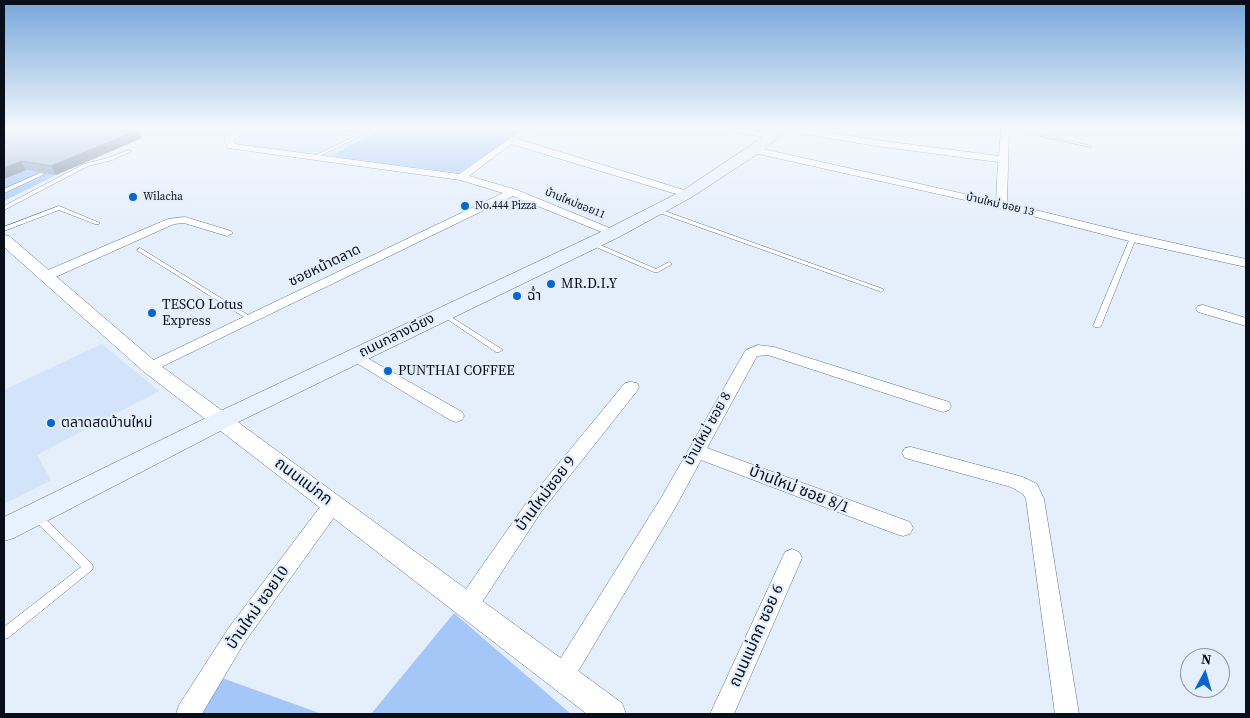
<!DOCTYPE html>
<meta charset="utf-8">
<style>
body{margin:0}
#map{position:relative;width:1250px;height:718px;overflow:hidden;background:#e5effb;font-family:"Source Serif 4",serif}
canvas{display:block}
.frame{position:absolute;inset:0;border:5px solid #080f1a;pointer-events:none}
.north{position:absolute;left:1180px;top:648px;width:50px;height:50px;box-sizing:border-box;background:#e5effb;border:1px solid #8d95a1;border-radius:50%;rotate:6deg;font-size:14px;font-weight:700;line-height:20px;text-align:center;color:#080f1a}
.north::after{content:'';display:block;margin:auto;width:18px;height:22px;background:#0a65ce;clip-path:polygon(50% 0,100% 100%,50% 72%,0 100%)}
</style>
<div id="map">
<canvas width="1250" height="718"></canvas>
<div class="frame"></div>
<div class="north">N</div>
</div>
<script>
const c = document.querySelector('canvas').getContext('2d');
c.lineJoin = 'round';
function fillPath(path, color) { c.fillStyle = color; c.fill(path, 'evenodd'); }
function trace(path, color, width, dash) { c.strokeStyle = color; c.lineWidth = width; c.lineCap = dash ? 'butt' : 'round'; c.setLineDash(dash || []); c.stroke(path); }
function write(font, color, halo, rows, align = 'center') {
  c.font = font + ' "Source Serif 4","Noto Sans Thai",serif'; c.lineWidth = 4.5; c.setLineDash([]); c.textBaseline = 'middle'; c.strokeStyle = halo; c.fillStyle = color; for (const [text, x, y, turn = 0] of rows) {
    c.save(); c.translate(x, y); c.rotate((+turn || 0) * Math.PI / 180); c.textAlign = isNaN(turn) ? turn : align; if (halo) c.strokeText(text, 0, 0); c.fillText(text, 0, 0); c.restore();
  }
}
const built = new Path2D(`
 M257,129H528L461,177L231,146L235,139Z
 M102,344L159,391L37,455L51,480L4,504V390Z`);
const green = new Path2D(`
 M382,129H524L458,173L331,156Z
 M26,170L56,175L4,201V179Z
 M454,613L571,714H371Z
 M222,678L322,714H199Z`);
const service = new Path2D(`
 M319,129H326L359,134L369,129H374L316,158L314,157V156L355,136Z
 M1009,129H1015L1092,146L1090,147Z
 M128,150L132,151L112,160L88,166L4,210V206L84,164L108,158Z
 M40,173L45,174L4,193V189Z
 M59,206L100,223L99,224H95L59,210L4,231V227Z
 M656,208L883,289L884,290L881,292L879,291L654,211L653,210Z
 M1133,236L1136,238L1101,326L1099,327H1095L1093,326L1130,238Z
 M591,241L656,269L669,262L672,264L658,272H654L589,244L588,243Z
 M140,248L253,318L254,319L253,320H249L138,251L137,250Z
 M443,312L445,313L503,350L499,352H496L441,315L440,314Z
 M36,512L39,513L92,564L93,567L92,570L8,638L4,639V627L81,567L33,519L31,516L33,513Z`);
const minor = new Path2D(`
 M242,129H252L234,139L235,144L459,174L523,129H532L518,139L691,192L692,194L687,197L683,196L511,144L469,176L517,190L617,231L619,233L617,235H609L513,196L155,370H145L142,367L145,364L503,193L460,180L228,148L224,138L226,136Z
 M730,129C741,128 769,129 779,136L774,139L734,132Z
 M790,129H807L876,140L999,156L1001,129H1009L1007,203L1133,234L1246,259V267L1133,242L1001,208L754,153L749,150L754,147L996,201L998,162L876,146L794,132Z
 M185,217L231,231L233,233L227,236L184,223L174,224L51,279L46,280L40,276L41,273L168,219Z
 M1203,305L1246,318V326L1198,312L1196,309L1198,306Z
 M758,345L774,347L949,402L951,406L949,410L943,412L768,355L757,356L707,448L910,522L913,528L910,534L903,536L896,534L701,460L675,508L570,685L562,689L554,685L550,677L554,669L661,498L744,353L746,350Z
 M355,351L462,412L464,416L462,420L456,422L450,420L350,359L348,356L350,353Z
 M631,382L637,383L639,387L637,391L541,512L475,613L467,616L459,613L456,606L459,599L527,502L625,383Z
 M911,447L1023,477L1037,484L1044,499L1079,714H1055L1026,499L1023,494L1011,487L905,458L902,453L905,448Z
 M333,497L340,499L342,504L340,509L244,643L202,714H176L179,705L228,629L326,499Z
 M792,549L799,552L802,558L734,714H710L785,552Z`);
const tertiary = new Path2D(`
 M4,235L9,236L157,363L622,703L626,714H587L143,371L4,247Z`);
const secondary = new Path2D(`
 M775,129H789L759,153L692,197L619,237L230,426L14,538L4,541V517L214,414L607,229L682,191Z`);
const wall = new Path2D(`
 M4,129L142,138L56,175L26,170L4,179Z`);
const shadedWall = new Path2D(`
 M138,130L142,138L56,175L51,166Z
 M21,161L26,170L4,179V168Z`);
const building = new Path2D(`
 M4,129H129L138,130L51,166L21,161L4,168Z`);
const markers = [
 [133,197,5,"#0a65ce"],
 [465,206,5,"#0a65ce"],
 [551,284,5,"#0a65ce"],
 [517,296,5,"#0a65ce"],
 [152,313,5,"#0a65ce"],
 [388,371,5,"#0a65ce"],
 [51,423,5,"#0a65ce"]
];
const farPoinames = [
 ["Wilacha",143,197],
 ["No.444 Pizza",475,206]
];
const farStreetnames = [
 ["บ้านใหม่ซอย11",575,204,22],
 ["บ้านใหม่ ซอย 13",1000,205,13]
];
const streetNames = [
 ["ซอยหน้าตลาด",325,266,-26],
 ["ถนนกลางเวียง",397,336,-26],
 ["บ้านใหม่ ซอย 8",708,429,-61]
];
const poiNames = [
 ["MR.D.I.Y",561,284],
 ["ฉ่ำ",527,296],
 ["TESCO Lotus",162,305],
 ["Express",162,321],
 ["PUNTHAI COFFEE",398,371],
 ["ตลาดสดบ้านใหม่",61,423]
];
const nearStreetnames = [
 ["ถนนแม่กก",303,482,37],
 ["บ้านใหม่ ซอย 8/1",799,490,21],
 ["บ้านใหม่ซอย 9",546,494,-53],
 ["บ้านใหม่ ซอย10",258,608,-55],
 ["ถนนแม่กก ซอย 6",757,636,-66]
];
fillPath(built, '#d2e3fa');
fillPath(green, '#a5c7f8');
trace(service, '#607490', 1);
trace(minor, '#607490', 1);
trace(tertiary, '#607490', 1);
trace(secondary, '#607490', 1);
fillPath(service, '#fff');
fillPath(minor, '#fff');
fillPath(tertiary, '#fff');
fillPath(secondary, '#e8f1fe');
fillPath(wall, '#90a3bd');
fillPath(shadedWall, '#76849a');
fillPath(building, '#a8bddc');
trace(building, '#76849a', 1);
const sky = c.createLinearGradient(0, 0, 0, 229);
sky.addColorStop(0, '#76a6da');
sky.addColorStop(0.56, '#f3f8fd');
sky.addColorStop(1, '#f3f8fd00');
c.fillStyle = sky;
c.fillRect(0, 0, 1250, 229);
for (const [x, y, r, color] of markers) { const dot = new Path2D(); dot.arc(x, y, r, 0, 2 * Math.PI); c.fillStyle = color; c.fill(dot); trace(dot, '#e5effb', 2); }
write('11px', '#080f1a', '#e5effb', farPoinames, 'left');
write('11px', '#080f1a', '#e5effb', farStreetnames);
write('14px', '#080f1a', '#e5effb', streetNames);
write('14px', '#080f1a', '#e5effb', poiNames, 'left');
write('16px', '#080f1a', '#e5effb', nearStreetnames);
</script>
